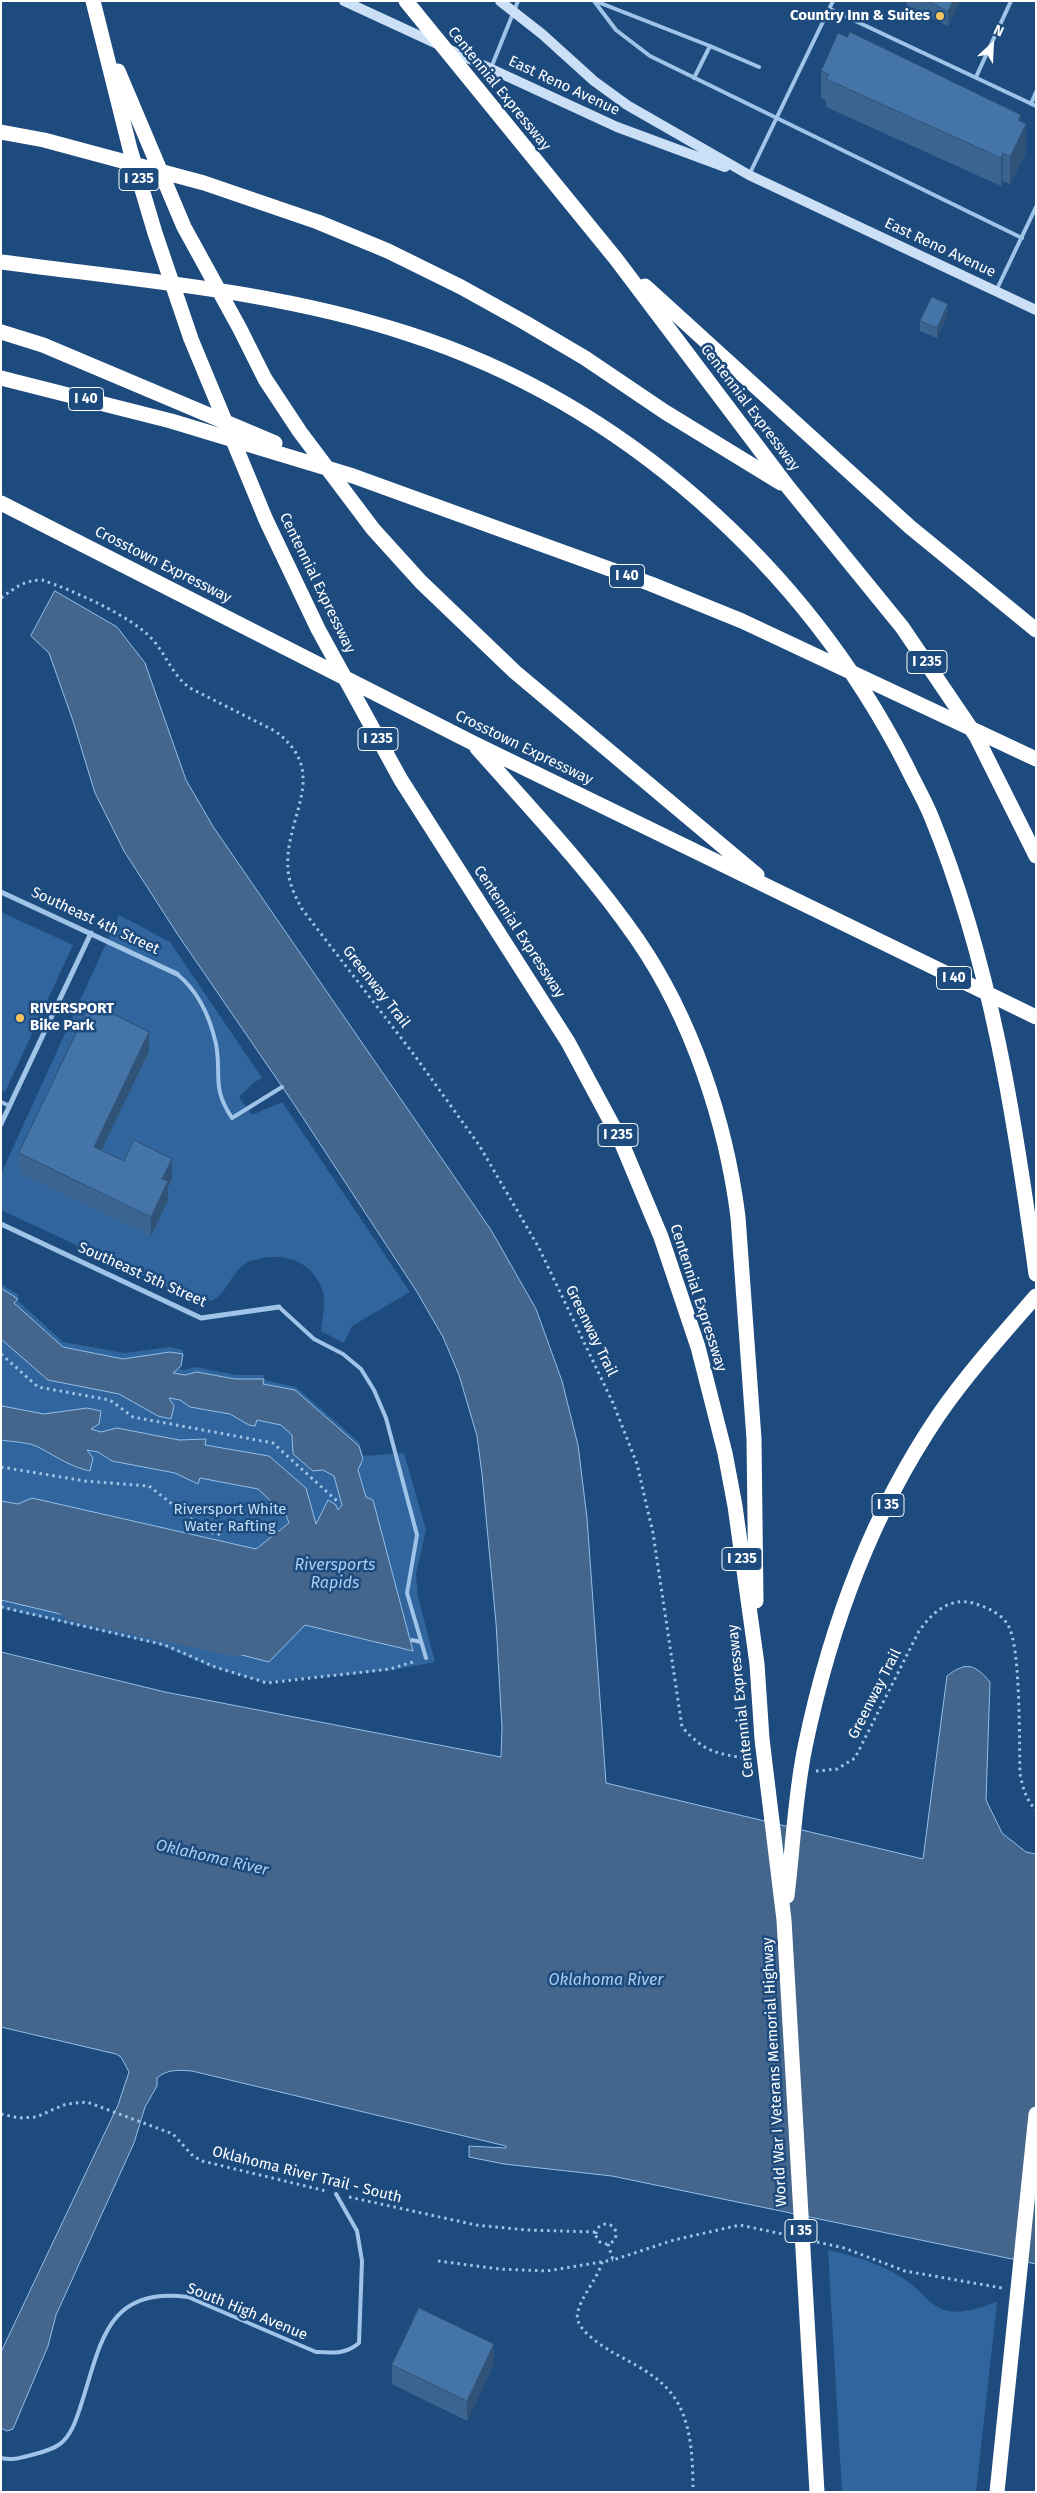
<!DOCTYPE html>
<style>
body{margin:0}
#map{position:relative;width:1037px;height:2493px;overflow:hidden;background:#1d4b7e;font-family:"Fira Sans",sans-serif}
canvas{display:block}
.frame{position:absolute;inset:0;border:2px solid #fff;pointer-events:none}
.north{position:absolute;left:967px;top:20px;width:50px;height:50px;-webkit-text-stroke:4px #1d4b7e;paint-order:stroke;rotate:25deg;font-size:14px;font-weight:700;line-height:20px;text-align:center;color:#fff}
.north::after{content:'';display:block;margin:auto;width:18px;height:22px;background:#fff;clip-path:polygon(50% 0,100% 100%,50% 72%,0 100%)}
</style>
<div id="map">
<canvas width="1037" height="2493"></canvas>
<div class="frame"></div>
<div class="north">N</div>
</div>
<script>
const c = document.querySelector('canvas').getContext('2d');
c.lineJoin = 'round';
function fillPath(path, color) { c.fillStyle = color; c.fill(path, 'evenodd'); }
function trace(path, color, width, dash) { c.strokeStyle = color; c.lineWidth = width; c.lineCap = dash ? 'butt' : 'round'; c.setLineDash(dash || []); c.stroke(path); }
function write(font, color, halo, rows, align = 'center') {
  c.font = font + ' "Fira Sans",sans-serif'; c.lineWidth = 5; c.setLineDash([]); c.textBaseline = 'middle'; c.strokeStyle = halo; c.fillStyle = color; for (const [text, x, y, turn = 0] of rows) {
    c.save(); c.translate(x, y); c.rotate((+turn || 0) * Math.PI / 180); c.textAlign = isNaN(turn) ? turn : align; if (halo) c.strokeText(text, 0, 0); c.fillText(text, 0, 0); c.restore();
  }
}
const green = new Path2D(`
 M1,912L73,945L5,1092L1,1090Z
 M119,915L170,942L262,1078L253,1083L239,1097L252,1115L282,1102L410,1292L352,1326L344,1343L321,1331C322,1317 327,1302 322,1289C312,1262 285,1252 259,1259C255,1260 248,1261 245,1264C225,1278 227,1304 198,1302L1,1210V1174Z
 M1,1284L19,1295L16,1299L63,1342L124,1353L170,1347L183,1350L181,1363L175,1368L184,1370L196,1367L236,1375H264V1380L296,1387L359,1442L363,1456L404,1453L426,1530L416,1574L418,1597L435,1662L392,1670L264,1682L211,1667L158,1644L1,1608Z
 M828,2250C856,2256 884,2265 907,2281C922,2291 930,2307 948,2311C964,2314 982,2307 997,2302L976,2492H842Z`);
const water = new Path2D(`
 M55,591L117,627L145,663L186,780L214,828L491,1230L536,1309L562,1381L578,1445L587,1518L606,1783L923,1859L947,1676C966,1661 975,1664 990,1682L986,1800L1002,1833L1026,1852L1036,1854V2264L612,2176L504,2164L469,2157V2146L506,2148V2146L192,2071C179,2070 167,2069 157,2078V2086L145,2107L134,2143L56,2315L48,2346L13,2429L7,2431L1,2428V2352L118,2105L129,2072L121,2057L116,2054L1,2027V1652L165,1692L501,1757L502,1728L496,1623L482,1474L477,1436L459,1375L443,1337L417,1292L294,1104L178,935L124,851L95,793L73,721L49,653L31,636Z
 M1,1288L18,1299L14,1303L63,1347L123,1359L170,1352L183,1354L181,1366L173,1373L185,1375L197,1372L235,1379H264L263,1384L295,1390L359,1446L363,1459L358,1470L366,1497L373,1500L413,1651L305,1625L269,1662L234,1653L236,1643L77,1606L73,1617L1,1600V1501L18,1504L32,1498L256,1549L289,1523L286,1515L258,1489L200,1478L198,1484L175,1473L112,1461L98,1452L87,1450L93,1458L90,1471C71,1467 57,1457 40,1448C30,1442 13,1442 1,1440V1399L2,1406L44,1414L87,1408L101,1411L99,1424L91,1429L101,1432L117,1428L179,1440L206,1439L205,1445L269,1456L306,1488L316,1524L328,1500L336,1505L338,1510L342,1505L334,1476L323,1470L313,1471L293,1454L292,1435L281,1425L257,1420L255,1426L249,1425L230,1414L190,1407L180,1400L169,1398L174,1406L171,1419L158,1416L119,1394L48,1380L1,1339Z`);
const canal = new Path2D(`
 M54,1598L74,1612L235,1647L259,1640`);
const path = new Path2D(`
 M1,598C15,588 24,580 42,580C72,590 132,616 153,640C167,656 172,675 190,688L275,731C332,773 284,816 288,869C289,884 295,896 302,909L415,1056L479,1145L539,1248L613,1403L637,1464L653,1533L682,1727C705,1753 716,1753 749,1759
 M1,1354L38,1387L110,1400L133,1417L273,1443L337,1501
 M1,1467L85,1481L149,1486L208,1532L224,1535
 M1,1607L165,1645L215,1667L267,1683L390,1669L416,1661
 M816,1771L837,1769L855,1758L919,1631C932,1613 949,1597 973,1603C986,1607 1001,1613 1008,1625C1021,1646 1019,1744 1020,1774C1023,1788 1026,1800 1036,1810
 M1,2114L19,2118L36,2117L66,2104L87,2102L173,2134L193,2156L202,2161L326,2191
 M349,2197L476,2225L526,2230L595,2232
 M596 2234a10 10 0 1 1 20 0a10 10 0 1 1-20 0Z
 M817,2242L844,2248L905,2271L1002,2288
 M608,2244L613,2260L674,2240L740,2225L787,2235
 M438,2261L499,2269L547,2271L613,2260
 M602,2262C598,2280 573,2305 578,2321C583,2334 601,2345 612,2352C632,2363 657,2375 671,2393C692,2419 693,2460 693,2492`);
const service = new Path2D(`
 M594,1L616,30L650,56L1022,238
 M595,1L710,46L694,78
 M830,9L1036,106
 M710,46L759,67
 M491,68L518,1
 M976,77L1011,1
 M1031,104L1036,92
 M750,173L833,1
 M996,291L1036,207
 M177,974C198,991 210,1017 216,1044C222,1077 211,1086 232,1118L282,1087
 M1,1102L10,1106
 M279,1307L314,1339L343,1354L361,1369L374,1390L386,1418L417,1535L407,1593L426,1658
 M412,1640L421,1642
 M1,2458C13,2461 23,2457 35,2454C43,2452 53,2449 60,2444C71,2436 76,2420 80,2408C101,2345 105,2286 188,2297L316,2352C334,2353 346,2354 359,2343L362,2261L357,2231L336,2194`);
const minor = new Path2D(`
 M1,892L177,974
 M1,1124L91,933
 M1,1224L201,1318L279,1307`);
const secondary = new Path2D(`
 M344,1L617,127L725,167
 M500,1L542,34L594,81L627,105L749,175L1036,310`);
const motorway = new Path2D(`
 M93,1L130,149L155,233L191,339L266,520L318,629L401,780L568,1042L620,1139L661,1237L698,1347L725,1453L735,1506L757,1664L762,1739L784,1920L817,2492
 M406,1L616,259L788,487L902,627L976,736L1036,856
 M118,71L184,227L240,329L265,379L300,432L373,529L421,582L515,672L757,875
 M1,132L44,140L204,183L318,222L388,251L461,287L524,322L585,358L665,412L781,483
 M1,262C138,280 278,291 409,334C623,403 804,566 906,765C914,782 924,799 931,816C991,962 1015,1119 1036,1274
 M645,286L910,527L1036,630
 M1,332L43,345L275,443
 M1,378L171,421L353,476L651,584L742,621L1036,759
 M1,503L473,743L1036,1017
 M477,748C532,810 590,871 637,939C692,1019 726,1122 738,1217L754,1439L756,1601
 M787,1896C793,1847 795,1795 805,1747C829,1631 871,1515 938,1416C967,1374 1002,1335 1036,1296
 M997,2492L1036,2114`);
const wall = new Path2D(`
 M907,1H960L948,26L907,6Z
 M821,71L1021,122L1026,152L1010,184L1003,181L1001,186L826,107V101L821,98Z
 M948,314L937,338L920,331V321Z
 M149,1051L101,1150L124,1161L172,1178L168,1187V1200L151,1236L19,1173V1153Z
 M494,2364L467,2421L392,2384V2365Z`);
const shadedWall = new Path2D(`
 M953,1H960L948,26V11Z
 M1021,115V134L1026,124V152L1010,184V157L1018,120Z
 M1003,153V181L1001,186V158Z
 M948,304V314L937,338V328Z
 M149,1032V1051L94,1166V1147Z
 M172,1159V1178L168,1187V1200L151,1236V1217L162,1179Z
 M494,2344V2364L467,2421V2401Z`);
const building = new Path2D(`
 M928,1H953L948,11Z
 M850,32L1021,115L1018,120L1026,124L1010,157L1003,153L1001,158L826,79L829,74L821,71L838,33L847,37Z
 M932,297L948,304L937,328L920,321Z
 M91,1003L149,1032L94,1147L124,1161L134,1140L172,1159L162,1179L168,1181L151,1217L19,1153Z
 M419,2308L494,2344L467,2401L392,2365Z`);
const markers = [
 [940,16,5,"#f8c65f"],
 [20,1018,5,"#f8c65f"]
];
const shields = [
 [139,179,40],
 [86,399,35],
 [627,576,35],
 [927,662,40],
 [378,739,40],
 [954,978,35],
 [618,1135,40],
 [888,1505,32],
 [742,1559,40],
 [801,2231,32]
];
const shieldNames = [
 ["I 235",139,179],
 ["I 40",86,399],
 ["I 40",627,576],
 ["I 235",927,662],
 ["I 235",378,739],
 ["I 40",954,978],
 ["I 235",618,1135],
 ["I 35",888,1505],
 ["I 235",742,1559],
 ["I 35",801,2231]
];
const poiNames = [
 ["Country Inn & Suites",930,16],
 ["RIVERSPORT",30,1009,"left"],
 ["Bike Park",30,1026,"left"]
];
const streetNames = [
 ["East Reno Avenue",564,86,25],
 ["Centennial Expressway",499,89,51],
 ["East Reno Avenue",940,248,25],
 ["Centennial Expressway",750,408,53],
 ["Crosstown Expressway",163,565,27],
 ["Centennial Expressway",317,583,64],
 ["Crosstown Expressway",524,748,26],
 ["Southeast 4th Street",95,921,25],
 ["Centennial Expressway",519,932,57],
 ["Greenway Trail",376,987,52],
 ["Southeast 5th Street",142,1275,24],
 ["Centennial Expressway",698,1298,72],
 ["Greenway Trail",591,1331,64],
 ["Greenway Trail",875,1694,-63],
 ["Centennial Expressway",741,1701,-96],
 ["World War I Veterans Memorial Highway",775,2072,-93],
 ["Oklahoma River Trail - South",307,2175,14],
 ["South High Avenue",247,2312,22]
];
const parkNames = [
 ["Riversport White",230,1510],
 ["Water Rafting",230,1527]
];
const waterNames = [
 ["Riversports",335,1566],
 ["Rapids",335,1584],
 ["Oklahoma River",212,1858,13],
 ["Oklahoma River",606,1981]
];
fillPath(green, '#30659d');
fillPath(water, '#44668c');
trace(water, '#93bfea', 1);
trace(canal, '#44668c', 19);
trace(path, '#a0c3e8', 3, [2.5, 4]);
trace(service, '#a0c3e8', 4);
trace(minor, '#a0c3e8', 5);
trace(secondary, '#cbdff6', 10);
trace(motorway, '#fff', 15);
fillPath(wall, '#3b6590');
fillPath(shadedWall, '#305276');
fillPath(building, '#4575a8');
trace(building, '#305276', 1);
for (const [x, y, r, color] of markers) { const dot = new Path2D(); dot.arc(x, y, r, 0, 2 * Math.PI); c.fillStyle = color; c.fill(dot); trace(dot, '#1d4b7e', 2); }
for (const [x, y, w] of shields) { const box = new Path2D(); box.roundRect(x - w / 2, y - 11.5, w, 23, 4); c.fillStyle = '#1d4b7e'; c.fill(box); trace(box, '#fff', 1); }
write('bold 14px', '#fff', null, shieldNames);
write('bold 15px', '#fff', '#1d4b7e', poiNames, 'right');
write('15px', '#fff', '#1d4b7e', streetNames);
write('15px', '#c4ddf6', '#1d4b7e', parkNames);
write('italic 16px', '#abcdf0', '#1d4b7e', waterNames);
</script>
